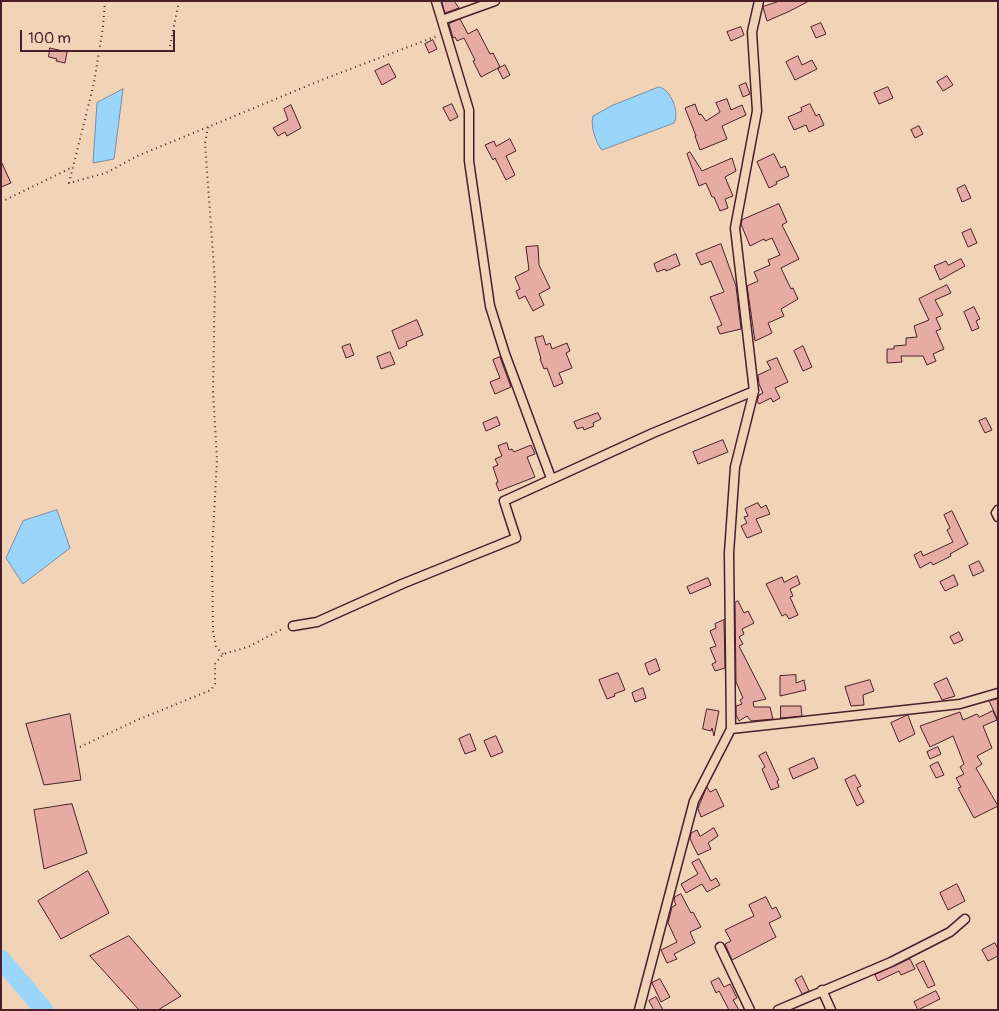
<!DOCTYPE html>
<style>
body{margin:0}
#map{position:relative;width:999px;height:1011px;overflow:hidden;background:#f1d4b7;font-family:Pangolin,sans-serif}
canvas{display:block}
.frame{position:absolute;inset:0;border:2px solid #4a1f2b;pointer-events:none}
.scale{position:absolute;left:20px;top:30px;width:155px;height:22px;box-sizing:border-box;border:2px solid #4a1f2b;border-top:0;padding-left:6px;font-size:15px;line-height:18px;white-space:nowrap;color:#4a1f2b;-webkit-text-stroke:4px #f1d4b7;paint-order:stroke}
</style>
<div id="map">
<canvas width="999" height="1011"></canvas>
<div class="frame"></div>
<div class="scale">100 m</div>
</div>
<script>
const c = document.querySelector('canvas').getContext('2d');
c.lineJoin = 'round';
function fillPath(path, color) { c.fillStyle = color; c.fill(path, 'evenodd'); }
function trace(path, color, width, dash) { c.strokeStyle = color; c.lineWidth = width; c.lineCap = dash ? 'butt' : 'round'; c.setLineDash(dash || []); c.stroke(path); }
const water = new Path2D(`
 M659,87C671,89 680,113 674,123L602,150C596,143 590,126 593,116L611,106Z
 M123,89L114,159L93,163L97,103Z
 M57,510L70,548L23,584L6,558L23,521Z`);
const river = new Path2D(`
 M1,959L44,1010`);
const building = new Path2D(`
 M442,1H454L459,8L445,13Z
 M780,1H809L790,11L767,21L763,7Z
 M460,19L468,34L477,29L490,54L493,53L500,67L481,77L473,61L475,60L464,38L457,41L455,37L453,38L449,24Z
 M821,23L826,34L816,38L811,27Z
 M741,27L744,35L731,41L727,32Z
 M433,40L437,49L429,53L425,44Z
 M50,48L67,52L65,63L56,61L57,59L49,57Z
 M798,56L802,65L812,60L817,69L795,80L786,62Z
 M389,64L396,77L382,85L375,71Z
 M505,65L510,75L503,79L498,69Z
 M947,76L953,85L943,91L937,82Z
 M746,83L750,94L743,97L739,86Z
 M888,87L893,98L879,104L874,93Z
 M727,99L731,110L742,105L746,115L722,126L727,139L700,150L695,136H696L685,108L695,104L699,115L701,114L706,121L720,112L716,103Z
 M452,104L458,117L450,121L443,108Z
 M810,104L816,116L819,114L824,125L809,132L806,125L794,130L788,117L802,111L801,108Z
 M291,105L301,128L287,136L285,132L278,136L273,128L288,120L284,109Z
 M919,126L923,134L915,138L911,130Z
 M510,139L516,151L506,156L515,175L506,180L495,158L493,160L485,145L494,141L496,146Z
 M690,152L702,171L732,158L736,171L725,177L733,196L725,199L728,208L720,211L714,197H712L706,183L699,186L687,154Z
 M774,154L781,168L785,166L789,176L776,182L777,184L769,188L757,162Z
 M1,161L11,183L1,187Z
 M965,185L971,198L962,202L957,189Z
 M779,204L787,222L782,225L799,259L781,268L791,289L793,288L798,299L781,309L784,316L768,323L772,333L755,341L747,286L758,281L754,272L770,265L768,260L780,255L772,238L765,241L764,239L750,246L741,224L742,220Z
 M971,229L977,243L968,247L962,233Z
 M721,244L736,286L741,329L720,334L717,327L722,325L710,297L724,292L711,261L701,265L696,254Z
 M538,246L539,265L550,288L539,294L544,305L533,311L525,296L519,299L516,291L520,289L515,277L529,270L526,247Z
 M676,254L680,265L666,271L665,269L657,272L654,264Z
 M961,259L965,266L940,280L934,266L946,261L948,265Z
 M947,285L951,293L935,300L943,315L936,318L941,329L936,331L944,349L933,354L936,361L927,365L923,356H901L902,362L887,363V349H894V346L906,345V338L917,337L914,326L929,320L919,299Z
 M974,307L980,319L976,321L979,328L972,331L964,312Z
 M417,320L423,335L406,342L407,345L399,349L392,331Z
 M543,336L546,345L550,343L552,349L567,343L570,351L566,353L572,368L559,373L563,383L554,387L547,368L544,369L540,359H541L535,338Z
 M350,344L354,355L346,358L342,347Z
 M803,346L812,367L803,371L794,351Z
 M390,352L395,364L381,369L377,357Z
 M500,357L511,387L495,394L490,382L500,378L493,360Z
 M777,358L788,382L775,388L780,398L773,402L771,398L759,404L757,401L759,395L763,393L759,384L758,375L771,369L767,362Z
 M598,413L601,419L593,423L594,426L584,430L583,427L577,429L574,422Z
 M497,417L500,425L486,431L483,423Z
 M986,418L992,430L985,433L979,421Z
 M723,440L728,452L698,464L693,452Z
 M507,443L509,450L512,449L514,452L531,445L535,454L527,457L535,477L499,491L496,483L498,482L493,467L498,465L495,459L502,456L498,446Z
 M758,503L761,508L766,505L770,514L756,519L762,532L747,538L741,526L747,523L744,517L748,516L745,509Z
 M952,511L968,544L950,554L951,556L933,565L931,562L920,568L914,555L921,551L923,556L953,542L947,530L950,528L944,515Z
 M979,561L984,571L973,576L969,566Z
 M954,575L958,585L945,591L940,582Z
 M797,576L800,584L790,589L793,596L790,597L798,615L789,619L786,614L782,616L766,584L782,577L784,582Z
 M708,578L711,585L690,594L687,587Z
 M738,601L744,613L748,611L754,623L742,629L744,634L739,637L743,644L739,646L766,699L753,702L754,707H770L773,719L751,721L747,716L739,721L736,715V706L742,704L740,700L743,698L736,682L735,603Z
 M724,620L725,668L715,671L712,664L716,662L710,648L716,646L710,631L716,628L715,624Z
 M959,632L963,640L954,644L950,637Z
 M656,659L660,670L649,675L645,664Z
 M618,673L625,690L614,694L615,696L607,699L599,680Z
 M796,675V683L804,680L806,690L780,696V676Z
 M947,678L955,696L942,700L934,684Z
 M870,680L874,691L863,695L864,705L851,706L845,687Z
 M643,688L646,698L635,702L632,693Z
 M998,699V720L989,701Z
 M781,706H801L802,716L781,718Z
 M707,709L719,711L714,736L712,728L711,731L703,729Z
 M993,711L997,720L983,726L992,748L977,756L982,764L976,768L998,806L974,818L958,788L961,787L956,778L964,774L960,767L964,764L953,736L930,747L920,726L960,712L963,720L977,714L979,717Z
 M70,714L81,780L44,785L26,724Z
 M908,715L915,734L899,742L891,723Z
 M470,734L476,750L465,754L459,739Z
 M496,736L503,752L491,757L484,741Z
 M938,747L941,754L930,759L927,752Z
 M766,752L779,780L777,781L779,787L771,790L762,769L765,767L759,756Z
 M814,758L818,768L793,779L789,769Z
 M938,762L944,775L936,778L930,766Z
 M855,775L861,786L857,788L864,802L857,806L845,780Z
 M707,787L710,792L716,789L724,806L701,817L698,809Z
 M72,804L87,853L44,869L34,810Z
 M714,828L718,836L708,843L711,849L698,855L690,839L691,833L697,830L700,836Z
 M699,859L711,881L716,878L720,885L707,892L702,884L686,893L681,884L698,874L692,863Z
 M88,871L109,913L61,939L38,901Z
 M957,884L965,901L948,910L940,893Z
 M681,894L691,913L693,912L701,927L690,932L695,943L674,954L677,959L667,963L661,950L677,942L668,923L672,907L676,905L674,900L675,897Z
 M766,897L772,909L776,907L781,917L769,923L776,937L732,960L725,944L731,941L725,930L754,916L749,905Z
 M129,936L181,996L158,1010H139L90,956Z
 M995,943L998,949V956L988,961L982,950Z
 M910,959L915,969L901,975L899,971L878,981L875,975Z
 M924,961L935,985L928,988L916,965Z
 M802,976L809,991L802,994L795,980Z
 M719,978L724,987L730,984L737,998L733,1000L739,1010H729L719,991L716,993L711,982Z
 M660,979L670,997L661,1002L652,983Z
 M936,991L940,999L918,1010L914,1002Z
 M656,997L663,1010H654L649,1001Z`);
const path = new Path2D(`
 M105,1L103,27L94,83L69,183L106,173L137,156L208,127L324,79L437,36
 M170,46L179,1
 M208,127L205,143L215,282L213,392L217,459L212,554L213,631L216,647L223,654
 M1,202L73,167
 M80,747L135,721L211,690L215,684V664L223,654L248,647L284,628`);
const minor = new Path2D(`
 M436,1L469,110V161L490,306L505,354L551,478
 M442,20L495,1
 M998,510L996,513L998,517
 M293,626L317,622L402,584L516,538L504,501L653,433L754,391
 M731,729L960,704L998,693
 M720,947L750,1010
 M822,990L831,1010
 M639,1010L694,801L731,729L729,553L735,467L754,391L735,228L757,111L752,32L759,1
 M778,1010L891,962L950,932L965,919`);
fillPath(water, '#9ad5fa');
trace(water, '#7a8ca7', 1);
trace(river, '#9ad5fa', 19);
fillPath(building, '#e6aba3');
trace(building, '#4a1f2b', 1);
trace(minor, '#4a1f2b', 11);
trace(path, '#4a1f2b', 2, [1, 4]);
trace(minor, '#f1d4b7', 8);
</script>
